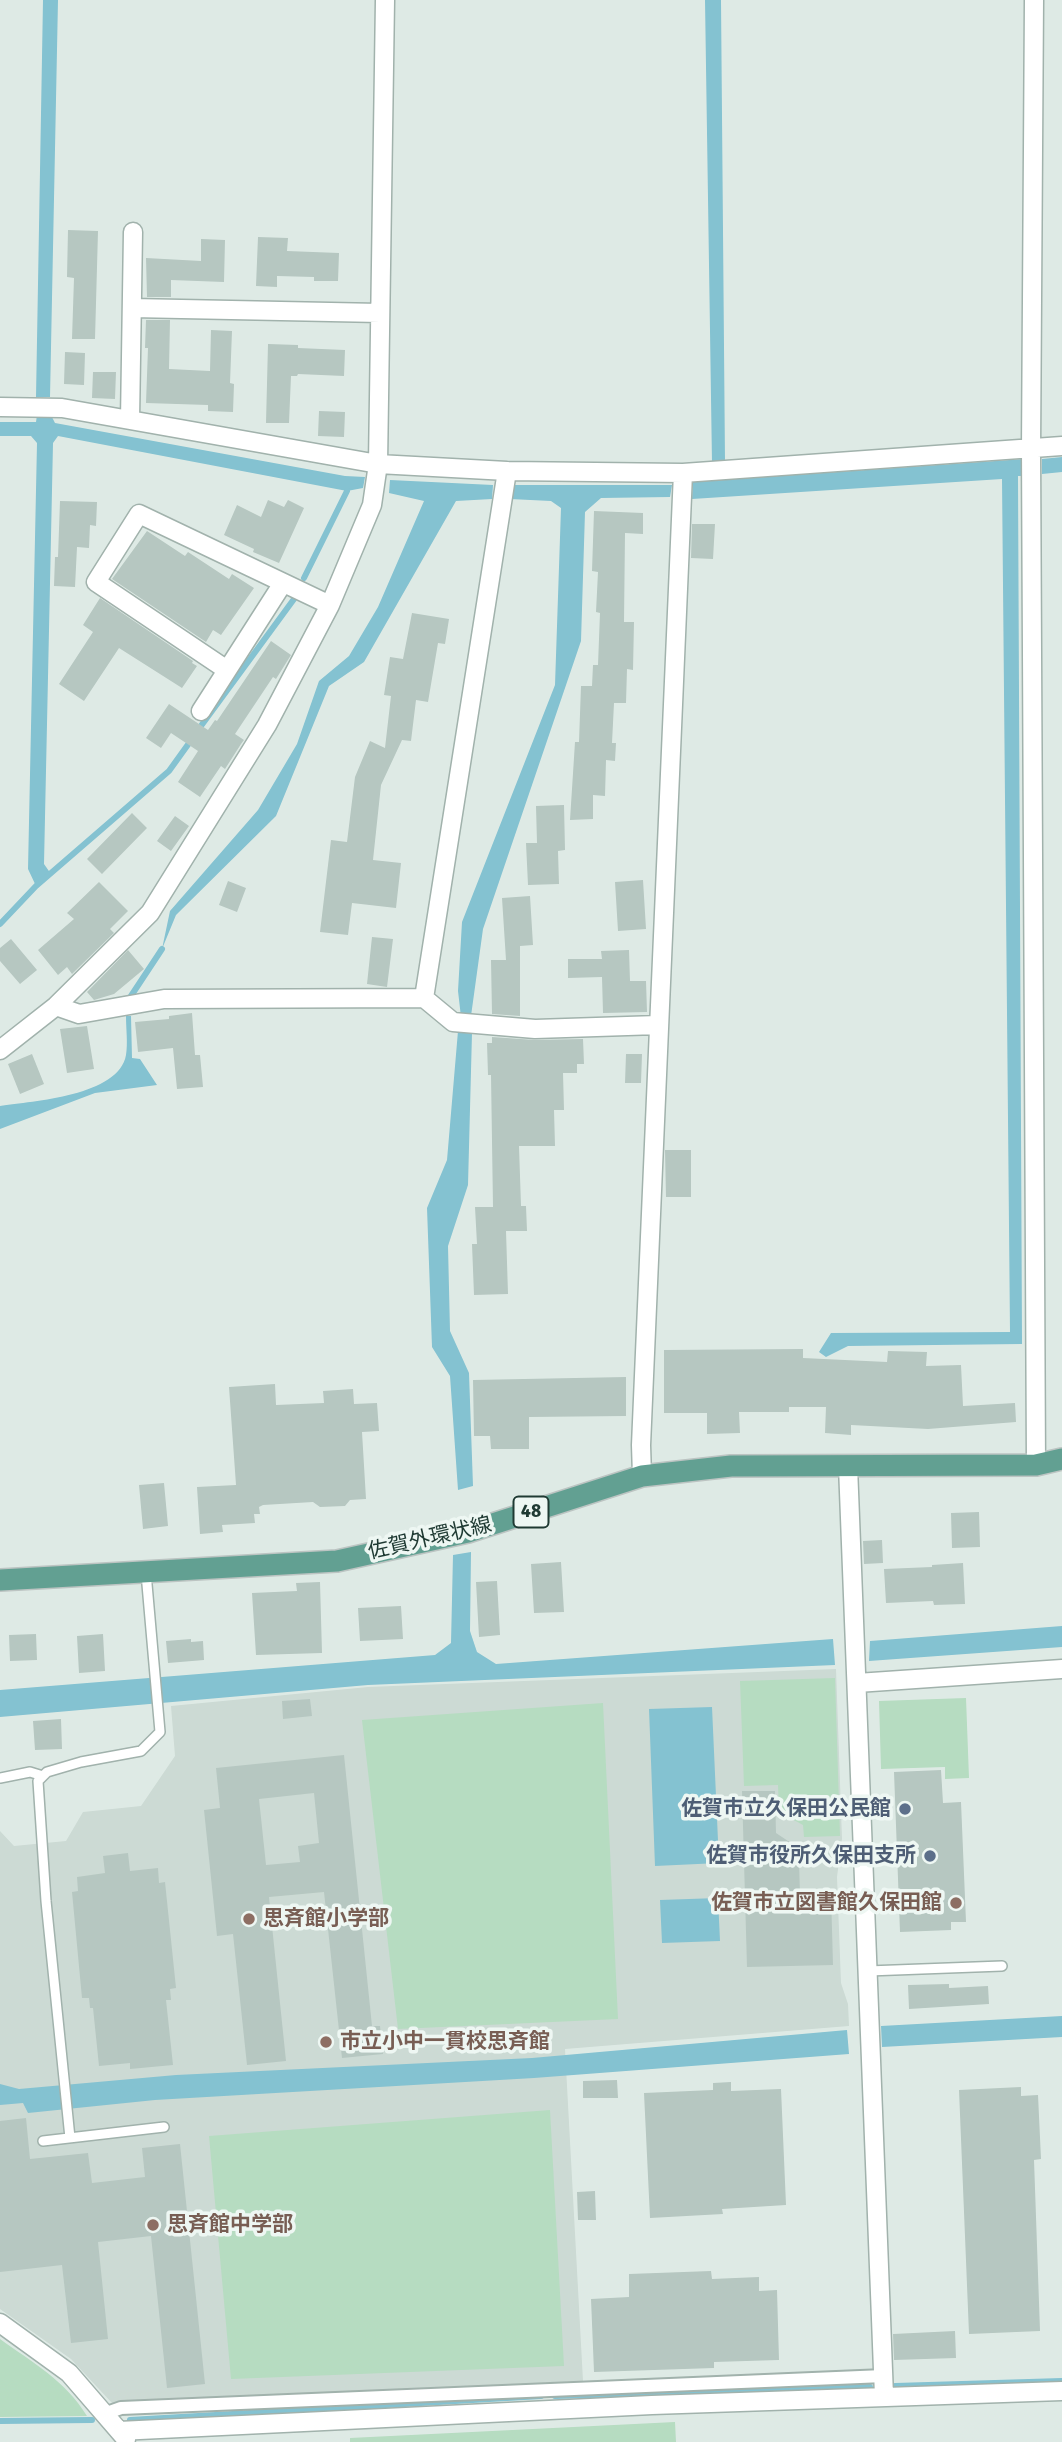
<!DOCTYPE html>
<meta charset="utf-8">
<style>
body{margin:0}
canvas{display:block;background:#deeae5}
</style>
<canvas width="1062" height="2442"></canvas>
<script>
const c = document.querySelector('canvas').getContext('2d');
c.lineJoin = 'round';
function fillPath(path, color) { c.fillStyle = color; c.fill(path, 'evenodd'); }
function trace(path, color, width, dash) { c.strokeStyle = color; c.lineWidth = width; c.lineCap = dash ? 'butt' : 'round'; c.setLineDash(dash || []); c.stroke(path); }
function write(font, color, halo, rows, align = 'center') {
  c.font = font + ' Signika,"Noto Sans JP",sans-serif'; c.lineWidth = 7; c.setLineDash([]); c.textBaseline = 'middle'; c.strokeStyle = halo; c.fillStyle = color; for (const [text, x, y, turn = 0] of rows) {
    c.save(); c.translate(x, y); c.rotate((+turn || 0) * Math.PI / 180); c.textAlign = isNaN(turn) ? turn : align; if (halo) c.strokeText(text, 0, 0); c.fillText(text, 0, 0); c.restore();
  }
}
const built = new Path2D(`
 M836,1669L842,1839L837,1877L841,1983L848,2004L849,2026L565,2049L583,2381L112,2403L71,2359L0,2309V1831L14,1846L66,1841L83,1812L141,1806L175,1756L171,1706L368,1687Z`);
const green = new Path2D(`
 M835,1678L840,1836L804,1837L803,1825L779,1812L778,1785L744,1786L740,1681Z
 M966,1698L969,1778L945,1779V1767L881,1769L879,1701Z
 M603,1703L618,2019L398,2029L362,1720Z
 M550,2110L564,2366L231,2379L209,2136Z
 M0,2339C33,2363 65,2380 87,2416L0,2417Z
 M675,2422L676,2442H350V2438Z`);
const water = new Path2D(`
 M43,0H58L50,397H36Z
 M705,0H721L725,462L712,463Z
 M37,415L52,417L55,423L345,476L365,477L363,488L347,491L58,436L53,443L44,864L51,874L36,886L28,869L37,443L31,436H0V422H36Z
 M1062,457V472L1042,474V459Z
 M1024,459L1023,476H1018L1022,1344L848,1346L826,1357L819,1352L831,1333L1010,1332L1002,479L692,499L693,482Z
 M390,480L493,485L492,499L456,501L364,662L329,686L276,816L176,915L162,949L170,911L258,810L297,744L319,681L349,656L378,607L424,501L389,493Z
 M513,485H672L670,497L601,498L585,512L581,641L483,929L471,1016L461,1017L458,991L462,922L555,685L561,508L551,501L510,499Z
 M126,1016H131L132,1058L140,1059L157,1085L95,1093L0,1129V1106C33,1101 119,1096 126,1055C128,1043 126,1029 126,1016Z
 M458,1031L472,1033L468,1185L448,1246L450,1331L469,1373L473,1486L458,1490L450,1376L432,1347L427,1208L447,1160Z
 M471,1552L470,1631L477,1652L496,1664L833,1639L835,1665L368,1685L0,1717V1690L435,1655L451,1643L453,1555Z
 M1062,1626V1647L869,1661L870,1641Z
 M712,1707L719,1863L655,1866L649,1709Z
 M718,1898L720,1941L662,1943L660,1900Z
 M1062,2016V2037L882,2047L881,2026Z
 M847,2030L849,2054L534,2078L155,2100L28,2113L23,2103L0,2105V2084L19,2089L176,2075L532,2058Z`);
const stream = new Path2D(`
 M304,578L347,491
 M198,730L294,599
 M0,924L36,886L169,771L192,739
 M131,996L162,949
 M895,2386L1062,2381
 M555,2396L870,2387
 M130,2420L541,2396
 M0,2421L92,2420`);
const building = new Path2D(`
 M68,230L98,231L95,339H72L74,278L67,277Z
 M258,237L288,238L287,251L339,253L338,281H314V277L277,276V287L256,286Z
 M201,239L225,240L224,282L171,280V297H147L146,258L201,261Z
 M146,320H170L169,369L210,371L211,330L232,331L230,383L234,384L233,412L208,411V405L146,403L148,348H145Z
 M268,344L298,345V348L345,350L344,376L298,374L297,376H291L289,423H266Z
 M65,352L85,353L84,385L64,384Z
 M93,372H116L115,399L92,398Z
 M319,411L345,412L344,437L318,436Z
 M268,500L284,507L288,500L304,508L279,563L253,552L254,549L224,535L237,505L261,517Z
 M60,501L97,502L96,526L90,525L89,548L77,547L75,587L54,586L55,557H58Z
 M594,511L643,513V534L625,533L624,622H634L633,670L627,669L626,703H614L612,743H616L615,761L606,760L605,796L593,795V819L570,820L575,742H579L581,686H592L593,665H598L600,613L596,612L598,572L592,571Z
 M692,524H715L713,559L691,558Z
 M147,531L185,556L188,552L229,579L232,574L254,588L221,635L213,630L206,642L112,579Z
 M100,598L193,661L192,663L197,666L182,688L119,648L84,701L59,684L93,632L83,625Z
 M412,613L449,619L445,644L438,643L428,702L416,700L411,741L402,740L381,785L373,860L401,863L396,908L352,903L348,935L320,932L331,840L347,842L355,777L370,741L385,748L391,696L384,695L390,657L403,659Z
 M271,641L291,655L276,679L273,677L235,734L244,740L241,744L225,769L221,766L200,797L178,782L198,751L171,733L161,748L146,738L169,704L208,730L215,720L217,721Z
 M564,805L565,850L558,851L559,884L528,885L526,843H537L536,806Z
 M132,813L147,828L102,874L87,859Z
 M175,816L189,826L171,851L157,841Z
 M643,880L646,929L618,931L615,882Z
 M228,881L246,888L237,912L219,905Z
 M99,882L128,911L110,929L114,933L72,974L67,967L58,975L38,950L74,919L67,913Z
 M530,896L533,945L520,946V1016L492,1014L491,960H506L502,898Z
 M372,937L393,939L387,987L367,984Z
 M11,939L37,970L20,984L0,961V948Z
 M128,950L144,969L114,994L94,1000L87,992Z
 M629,950L630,981H646L647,1012L603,1013L602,977L568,978V959H602L601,951Z
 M192,1013L195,1055H200L203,1087L177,1089L173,1048L138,1052L135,1022L169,1019V1016Z
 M87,1026L94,1069L67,1073L60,1029Z
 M492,1037L535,1040L583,1039L584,1064H577V1073H563L564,1110H554L555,1146H519L521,1206H526L527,1231H506L508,1294L474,1295L472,1244H477L475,1207H493L491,1075H488L487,1043H492Z
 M32,1054L44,1084L20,1094L8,1064Z
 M626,1054H642L641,1083H625Z
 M665,1150H691V1197H666Z
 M803,1349V1358L887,1362L888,1351L927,1352L926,1366L961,1365L963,1406L1015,1403L1016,1422L928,1429L851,1425V1435L825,1433L826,1407H789V1412H739L740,1433L707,1434V1413H664V1350Z
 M626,1377V1416L529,1417V1449H491L490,1436H474L473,1380Z
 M275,1384L276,1405L324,1403L323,1391L353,1389L354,1404L377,1403L379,1431L362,1432L366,1499L350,1500L345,1506L320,1507L313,1502L263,1505L259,1507L260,1514H254L255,1523L222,1525L223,1532L200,1534L197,1487L236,1485L229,1387Z
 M164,1483L168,1526L143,1529L139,1485Z
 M979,1512L980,1547L952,1548L951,1513Z
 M882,1540L883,1563L864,1564L863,1541Z
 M561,1562L564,1612L534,1613L531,1564Z
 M963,1563L965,1604L934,1605L933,1601L886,1603L884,1569L932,1567V1565Z
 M497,1581L500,1635L479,1637L476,1582Z
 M320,1582L322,1653L256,1655L252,1593L297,1591L296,1583Z
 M401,1606L403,1639L360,1641L358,1608Z
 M36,1634L37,1660L10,1661L9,1635Z
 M103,1634L105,1671L79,1673L77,1636Z
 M191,1639V1642L203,1641L204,1660L168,1663L166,1641Z
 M310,1699L312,1716L283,1719L282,1701Z
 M61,1719L62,1749L35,1750L33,1721Z
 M344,1755L372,2026H380L383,2054L342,2058L324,1892L269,1897L286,2061L247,2065L233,1934L217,1936L204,1810L220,1808L216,1768ZM314,1793L319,1843L298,1846L300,1862L266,1865L259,1799Z
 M941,1770L943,1803L961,1802L966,1922H951V1930L900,1932L894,1772Z
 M742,1791H775L776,1833L791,1843L797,1851L799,1861L800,1895L831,1894L833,1965L747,1967Z
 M128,1853L130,1871L158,1868L159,1883L165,1882L176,1988L170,1989L171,2000H166L173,2065L130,2069V2063L99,2066L93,2008H90L89,1998H82L72,1892L78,1891L77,1877L105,1873L103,1856Z
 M949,1984V1988L988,1986L989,2004L909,2009L908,1985Z
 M617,2080L618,2098H583V2081Z
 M731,2082V2091L781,2089L786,2205L722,2209L723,2214L650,2218L644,2093L713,2090V2083Z
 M1021,2087V2096L1038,2095L1041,2159L1034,2160L1040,2331L969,2334L959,2090Z
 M26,2118L30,2159L88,2153L92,2183L145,2177L142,2148L180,2144L205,2384L167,2388L151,2236L98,2242L108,2339L71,2343L62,2265L0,2272V2121Z
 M595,2191L596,2220H578L577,2192Z
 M711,2271L712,2279L759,2277V2291L777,2290L779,2360L714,2362V2368L594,2372L591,2299L629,2297V2274Z
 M955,2331L956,2358L894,2360L893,2334Z`);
const service = new Path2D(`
 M0,1778L30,1772L43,1776
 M868,1971L1002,1966
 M70,2138L46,1901L38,1781L47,1772L81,1762L141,1751L160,1732L146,1573
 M43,2141L164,2127`);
const pedestrian = new Path2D(`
 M104,2414L121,2408L884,2376`);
const minor = new Path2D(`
 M1034,0L1031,449L1036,1465
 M132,308L380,313
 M0,407L62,408L378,464L507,471L683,473L1062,446
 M130,420L133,232
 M227,670L96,582L139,514L330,605
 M201,711L283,583
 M424,998L507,471
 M56,1006L79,1014L164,999L424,998L453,1022L535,1029L658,1025
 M0,1050L56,1006L150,913L267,725L330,605L372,505L378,464L385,0
 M848,1466L884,2396
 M642,1476L641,1445L683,473
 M857,1683L1062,1669
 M0,2323L69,2373L126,2439
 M119,2431L652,2405L1062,2391`);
const primary = new Path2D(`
 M0,1580L337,1561L468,1532L642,1476L731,1466L1036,1465L1062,1459`);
const markers = [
 [905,1809,7,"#5c6f8a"],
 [930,1856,7,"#5c6f8a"],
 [956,1903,7,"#8d6e63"],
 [249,1919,7,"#8d6e63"],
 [326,2042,7,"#8d6e63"],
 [153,2225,7,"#8d6e63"]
];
const shields = [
 [531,1512,35]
];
const shieldNames = [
 ["48",531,1512]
];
const streetNames = [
 ["佐賀外環状線",430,1539,-13]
];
const serviceNames = [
 ["佐賀市立久保田公民館",891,1809],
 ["佐賀市役所久保田支所",916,1856]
];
const educationNames = [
 ["佐賀市立図書館久保田館",942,1903,"right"],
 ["思斉館小学部",263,1919],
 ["市立小中一貫校思斉館",340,2042],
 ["思斉館中学部",167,2225]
];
fillPath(built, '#ccdad4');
fillPath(green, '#b6dcc1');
fillPath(water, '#84c2d1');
trace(stream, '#84c2d1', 6);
fillPath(building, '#b6c7c1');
trace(service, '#a1b2ac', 12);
trace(pedestrian, '#a1b2ac', 16);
trace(minor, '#a1b2ac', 21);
trace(primary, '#bcc4c2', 24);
trace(service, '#fff', 9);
trace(pedestrian, '#fff', 12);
trace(minor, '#fff', 18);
trace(primary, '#62a092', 21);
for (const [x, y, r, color] of markers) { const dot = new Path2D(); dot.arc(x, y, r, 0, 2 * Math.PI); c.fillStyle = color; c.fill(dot); trace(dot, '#eef7f3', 2.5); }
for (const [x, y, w] of shields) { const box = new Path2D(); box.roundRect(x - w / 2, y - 15.5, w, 31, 5); c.fillStyle = '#eef7f3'; c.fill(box); trace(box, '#1f3a33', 2); }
write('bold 19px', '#1f3a33', null, shieldNames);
write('21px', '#1f3a33', '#eef7f3', streetNames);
write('bold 21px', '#4e5e75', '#eef7f3', serviceNames, 'right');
write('bold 21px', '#785e54', '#eef7f3', educationNames, 'left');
</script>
